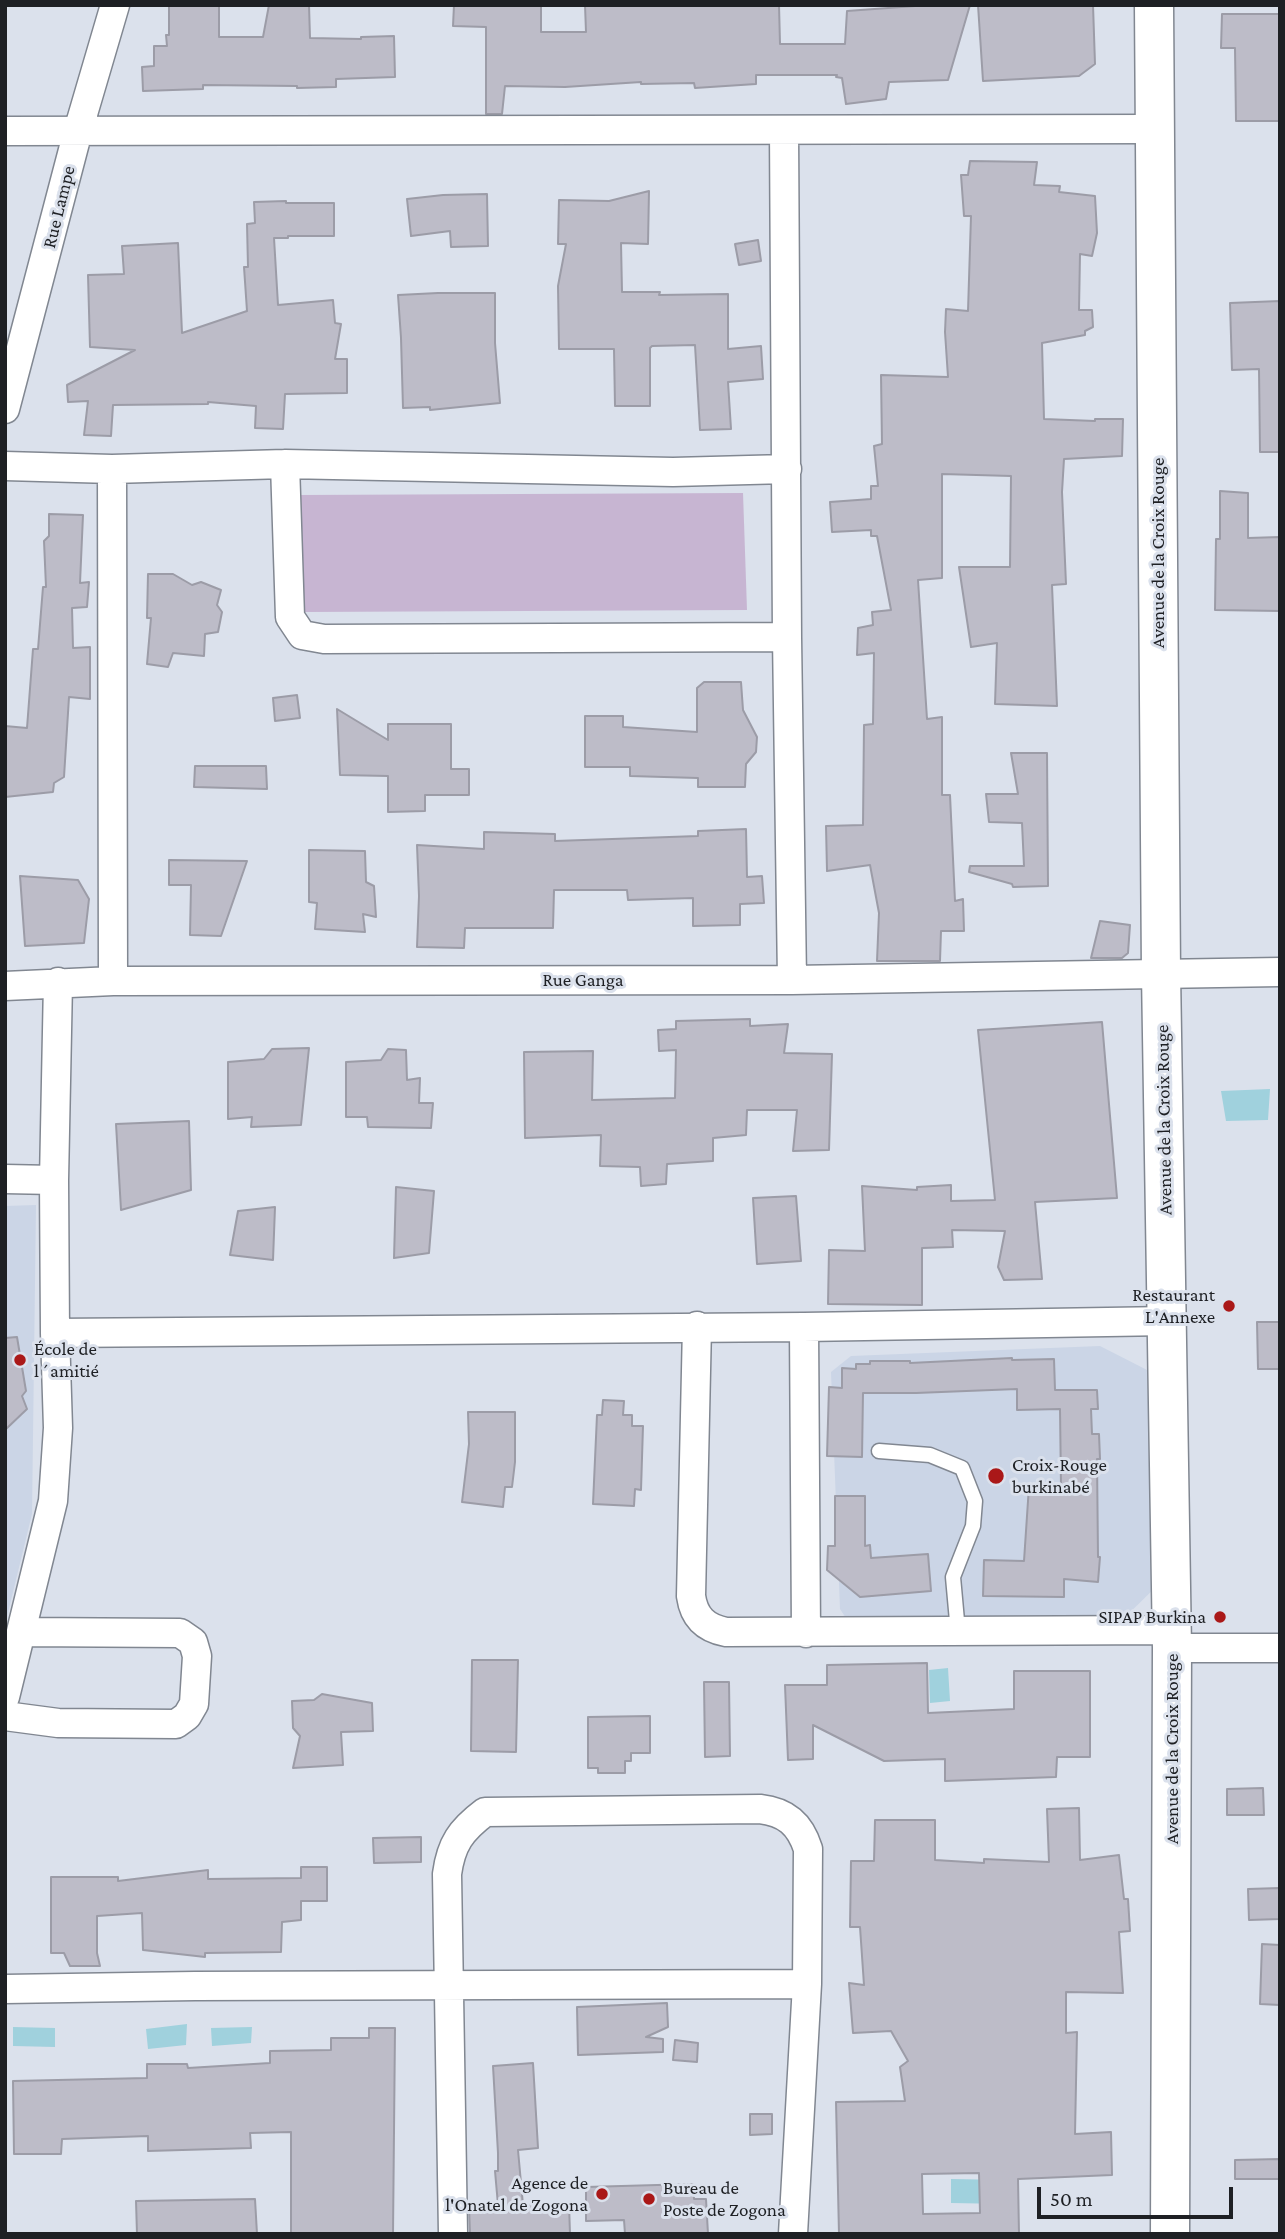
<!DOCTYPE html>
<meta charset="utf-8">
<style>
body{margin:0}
#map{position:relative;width:1285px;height:2239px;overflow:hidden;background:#dbe1ec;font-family:"Crimson Pro",serif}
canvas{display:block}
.frame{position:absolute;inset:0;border:7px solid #1e2024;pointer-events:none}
.scale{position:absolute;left:1037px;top:2187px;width:196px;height:32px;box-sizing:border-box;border:4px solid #1e2024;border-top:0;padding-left:9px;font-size:21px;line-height:24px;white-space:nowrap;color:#1e2024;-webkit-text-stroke:5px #dbe1ec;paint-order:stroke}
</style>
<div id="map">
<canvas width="1285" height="2239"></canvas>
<div class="frame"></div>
<div class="scale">50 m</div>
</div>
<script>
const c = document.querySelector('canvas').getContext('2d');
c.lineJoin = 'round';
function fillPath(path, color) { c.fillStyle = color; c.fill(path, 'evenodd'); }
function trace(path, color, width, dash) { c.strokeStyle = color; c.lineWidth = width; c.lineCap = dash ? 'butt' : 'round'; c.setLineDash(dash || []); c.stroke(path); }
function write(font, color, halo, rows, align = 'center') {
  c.font = font + ' "Crimson Pro",serif'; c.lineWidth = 6; c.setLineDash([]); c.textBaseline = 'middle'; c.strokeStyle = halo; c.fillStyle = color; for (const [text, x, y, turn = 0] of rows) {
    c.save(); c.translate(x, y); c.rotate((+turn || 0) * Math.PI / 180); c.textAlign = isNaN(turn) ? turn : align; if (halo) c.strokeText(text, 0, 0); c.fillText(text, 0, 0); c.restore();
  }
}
const built = new Path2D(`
 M36,1205L32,1514L5,1625V1206Z
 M1100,1346L1151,1372L1163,1580L1111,1631L855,1632L840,1609L831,1372L851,1356Z`);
const green = new Path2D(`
 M743,493L747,610L304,612L300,495Z`);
const water = new Path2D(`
 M1270,1089L1268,1120L1226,1121L1221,1091Z
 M948,1668L950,1701L930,1703L929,1670Z
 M187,2024L186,2045L148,2049L146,2029Z
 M13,2027L55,2028V2047L13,2046Z
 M252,2027L251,2043L212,2046L211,2028Z
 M951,2179L1006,2180V2204L951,2203Z`);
const building = new Path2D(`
 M169,5H219V37H263L269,5H309L310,38L361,39V37L394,36L395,77L336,79V87L297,88V86L203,85V89L143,91L142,67L154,66V46H167L166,35H169Z
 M454,5H541V32H586L585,5H779L780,44H845L847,11L929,5H970L948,80L889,82L886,99L846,104L842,78L836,77L837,75H756V84L695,88L694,83L641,84V82L565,87L505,86L502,114H486V27L453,26Z
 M978,5H1093L1095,64L1079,76L983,81Z
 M1222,14H1280V121H1236L1235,48H1221Z
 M970,161L1037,162L1034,185L1060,186L1059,192L1095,196L1097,233L1092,256L1080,254L1079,310H1092L1093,327L1085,331V335L1042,343L1044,419L1095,421V419H1123L1122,456L1064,459L1062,492L1066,584L1052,585L1057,706L995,704L997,643L971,647L959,567H1010L1011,476L942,474V578L918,580L927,719L942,717V795H950L955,901L963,899L964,931H941L940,961H877L879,913L870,865L827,871L826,826L863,825L864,725L873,724L874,653L857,655L858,628L873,625L872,612L891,610L877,536H871V530L832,532L830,502L871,499V486H878L874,446L882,444L881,375L948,377L945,332L946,309L968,311L971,216H964L961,175H968Z
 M649,191L648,244L621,243L622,292H660L659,295L728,294V349L761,346L763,379L728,382L731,429L700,430L695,345L652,346L650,348V406H615L614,349H559L558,286L566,244H558L559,200L609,201Z
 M487,194L488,246L451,247L450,231L411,236L407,199L443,195Z
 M286,201V203H334V236H288V238H274L278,305L333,300L335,323L341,324L335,359H347V393L285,394L283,429L255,428L256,406L208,402V404L113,405L111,436L84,435L88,401L68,402L67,385L135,350L90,347L88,275L124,274L122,246L178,243L182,333L247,311L244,267H248L247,224L255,223L254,202Z
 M758,240L761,261L739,265L735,244Z
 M438,293H495V343L500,403L430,410V407L403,408L401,338L398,295Z
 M1280,301V452H1260L1259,369L1232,370L1230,303Z
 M1220,491L1248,493V538L1280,537V611L1215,610L1216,539H1220Z
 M49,514L83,515L80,583L89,582L87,607L72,608L73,648L90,647V699L69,697L64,777L54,783L53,792L5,797V726L27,728L33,649H38L43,587H46L44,541L49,536Z
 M148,574H173L192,585L201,582L221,590L217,605L222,612L218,632L205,634L204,656L173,653L168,667L147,664L151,618H147Z
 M704,682H741L743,710L757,737L756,752L746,764L745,787H698V778L630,776V767H585V716H623V727L697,732V688Z
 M297,695L300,718L275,721L273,698Z
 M337,709L388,740V724H451V769H469V795H425V811L388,812V776L340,775Z
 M1011,753H1047L1048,886L1013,887L1012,884L969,872L970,866H1024L1022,823L989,822L986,794H1018Z
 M195,766H266L267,789L194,787Z
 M746,829L747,877L762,876L764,903L740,904V925L693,926V898L628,900L627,890H554L553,928H465L464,948L417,947L419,896L417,845L484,849V832L555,834V841L698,836V831Z
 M309,850L365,851L366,882L374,886L376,917L363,914L365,932L315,929L317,903L309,902Z
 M169,860L247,861L221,936L190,935L191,885H169Z
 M20,876L78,880L89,899L84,943L25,946Z
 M1100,921L1130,925L1128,953L1122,958H1091Z
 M750,1019V1026L788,1024L784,1053L832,1054L829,1150L793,1151L797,1110H747L746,1135L713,1138V1161L667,1164L666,1184L641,1186L640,1167L600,1166L601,1135L525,1138L524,1052L593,1051L592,1100L675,1098L676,1050L659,1051L658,1030L676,1029V1021Z
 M1102,1022L1117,1198L1035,1202L1042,1279L1004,1280L998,1267L1005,1231L952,1230L953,1247L922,1248V1305L828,1304L829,1250L865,1251L862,1186L917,1190V1187L951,1185V1201L995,1200L978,1030Z
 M309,1048L301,1125L251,1127L252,1117L228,1119V1062L264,1059L272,1049Z
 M388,1049L406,1050L407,1080L420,1078L419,1103H433L431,1128L368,1127L367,1117H346V1062L381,1060Z
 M189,1121L191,1190L121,1210L116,1124Z
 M396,1187L434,1191L429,1253L394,1258Z
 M796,1196L801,1261L757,1264L753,1198Z
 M275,1207L273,1260L230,1255L238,1211Z
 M1257,1322H1280L1279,1369H1258Z
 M17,1337L26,1391L22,1396L27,1409L5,1430V1338Z
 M1012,1358V1360L1054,1359L1055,1390H1097L1098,1409H1091L1092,1434H1099L1100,1459H1097L1098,1557H1100L1098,1582L1064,1579V1597L983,1596L984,1560L1024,1561L1029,1486L1061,1487L1060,1409L1017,1410V1389L916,1393H863L862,1457L827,1456L829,1387L842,1388V1368L856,1369V1364H870V1361H910V1363Z
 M603,1400L624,1401L623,1415H632V1426H643L641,1490L635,1489L634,1506L593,1504L597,1415H602Z
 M468,1412H515V1462L512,1487H505L503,1507L462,1502L469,1444Z
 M835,1496H865V1546L870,1545L871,1558L928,1554L931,1591L860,1597L827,1570L828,1546H835Z
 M472,1660H518L516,1752L471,1751Z
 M927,1663L928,1713L1014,1709V1671H1090V1757H1057L1056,1777L945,1781V1759L884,1761L813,1725V1759L788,1760L785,1685H827V1665Z
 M704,1682H729L730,1756L705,1757Z
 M322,1694L372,1703L373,1731L341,1732L343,1765L293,1768L300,1736L293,1728L292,1701L314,1700Z
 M650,1716V1753H631V1761H625V1773H598V1768H588V1717Z
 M1263,1788L1264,1815H1227V1789Z
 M1079,1808L1080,1860L1119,1855L1124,1899H1128L1130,1931L1119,1932L1123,1993L1066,1992V2033L1077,2032L1075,2134L1111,2132L1112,2175L1018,2179L1019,2234H839L836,2102L905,2101L900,2067L908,2061L891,2031L853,2033L849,1983L864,1985L860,1927H850L851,1861H874L875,1820H935V1860L984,1863V1859L1049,1862L1047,1809ZM979,2173L980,2213L923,2214L922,2174Z
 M421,1837V1862L374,1863L373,1838Z
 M301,1867H327V1901H301V1920L282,1922L281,1952L205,1953V1957L143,1950L142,1913L97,1916V1953L100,1966H70L64,1953H51V1877H118V1881L208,1870V1879L301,1878Z
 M1280,1888V1919L1249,1920L1248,1889Z
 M1262,1944L1280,1945V2005L1260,2004Z
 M667,2003L668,2027L646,2037L663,2039V2052L578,2055L577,2007Z
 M369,2028H395L393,2234H291V2132L250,2133L251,2148L148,2151V2136L62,2139L61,2154H14L13,2081L147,2078V2064H187L188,2068L270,2063V2051L331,2050V2038H369Z
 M675,2040L698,2043L697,2062L673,2060Z
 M533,2063L538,2148L518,2150L523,2205L569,2204L570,2234H470L469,2207L498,2205L495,2171H498V2153L493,2066Z
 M750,2114H772V2134L750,2135Z
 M1280,2159V2179H1235V2160Z
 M693,2184L694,2199H706L708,2234H625L624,2220L586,2221V2187Z
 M255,2199L257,2234H137L136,2201Z`);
const lane = new Path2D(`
 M879,1451L930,1455L962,1468L975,1501L973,1526L953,1577L958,1632`);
const street = new Path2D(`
 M784,130L787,637L792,980
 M5,131L1154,129
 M5,409L78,131L115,5
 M285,464L290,617L302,635L324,639L787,637
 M5,466L112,469L285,464L673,472L787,469
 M112,469L113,981
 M5,986L113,981L792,980L1280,972
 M5,1179L54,1180
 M697,1326L691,1596C694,1617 705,1628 726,1632L1171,1630
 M804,1327L806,1633
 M55,1333L804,1327L1168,1321
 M1172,1648H1280
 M5,1697L53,1501L58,1428L55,1333L54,1180L58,982
 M5,1716L58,1723L176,1724L187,1716L194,1704L197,1656L193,1642L180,1633L22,1632
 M5,1989L195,1986L807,1984
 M453,2234L447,1874C451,1844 461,1830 485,1812L760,1809C786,1812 800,1824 808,1849L807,1984L793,2234`);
const secondary = new Path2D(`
 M1154,5L1161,973L1172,1648L1170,2234`);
const markers = [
 [1229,1306,7,"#aa1818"],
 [20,1360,7,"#aa1818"],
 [996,1476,9,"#aa1818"],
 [1220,1617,7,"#aa1818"],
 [602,2194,7,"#aa1818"],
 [649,2199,7,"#aa1818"]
];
const streetNames = [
 ["Rue Lampe",59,207,-76],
 ["Avenue de la Croix Rouge",1158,553,-90],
 ["Rue Ganga",583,980],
 ["Avenue de la Croix Rouge",1164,1120,-91],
 ["Avenue de la Croix Rouge",1172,1749,-90]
];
const poiNames = [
 ["Restaurant",1215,1295],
 ["L'Annexe",1215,1317],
 ["École de",34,1349,"left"],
 ["l´amitié",34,1371,"left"],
 ["Croix-Rouge",1012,1465,"left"],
 ["burkinabé",1012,1487,"left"],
 ["SIPAP Burkina",1206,1617],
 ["Agence de",588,2183],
 ["l'Onatel de Zogona",588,2205],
 ["Bureau de",663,2188,"left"],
 ["Poste de Zogona",663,2210,"left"]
];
fillPath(built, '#cbd5e6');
fillPath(green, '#c7b5d2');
fillPath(water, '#a0d1dd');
fillPath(building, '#bdbcc8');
trace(building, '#9c9ca7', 2);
trace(lane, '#818791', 17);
trace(street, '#818791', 31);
trace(secondary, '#818791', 41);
trace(lane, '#fff', 14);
trace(street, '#fff', 28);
trace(secondary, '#fff', 38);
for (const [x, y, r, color] of markers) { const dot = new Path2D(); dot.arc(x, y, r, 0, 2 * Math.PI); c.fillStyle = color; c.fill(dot); trace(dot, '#dbe1ec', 2.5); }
write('19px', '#1e2024', '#dbe1ec', streetNames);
write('19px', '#1e2024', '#dbe1ec', poiNames, 'right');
</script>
